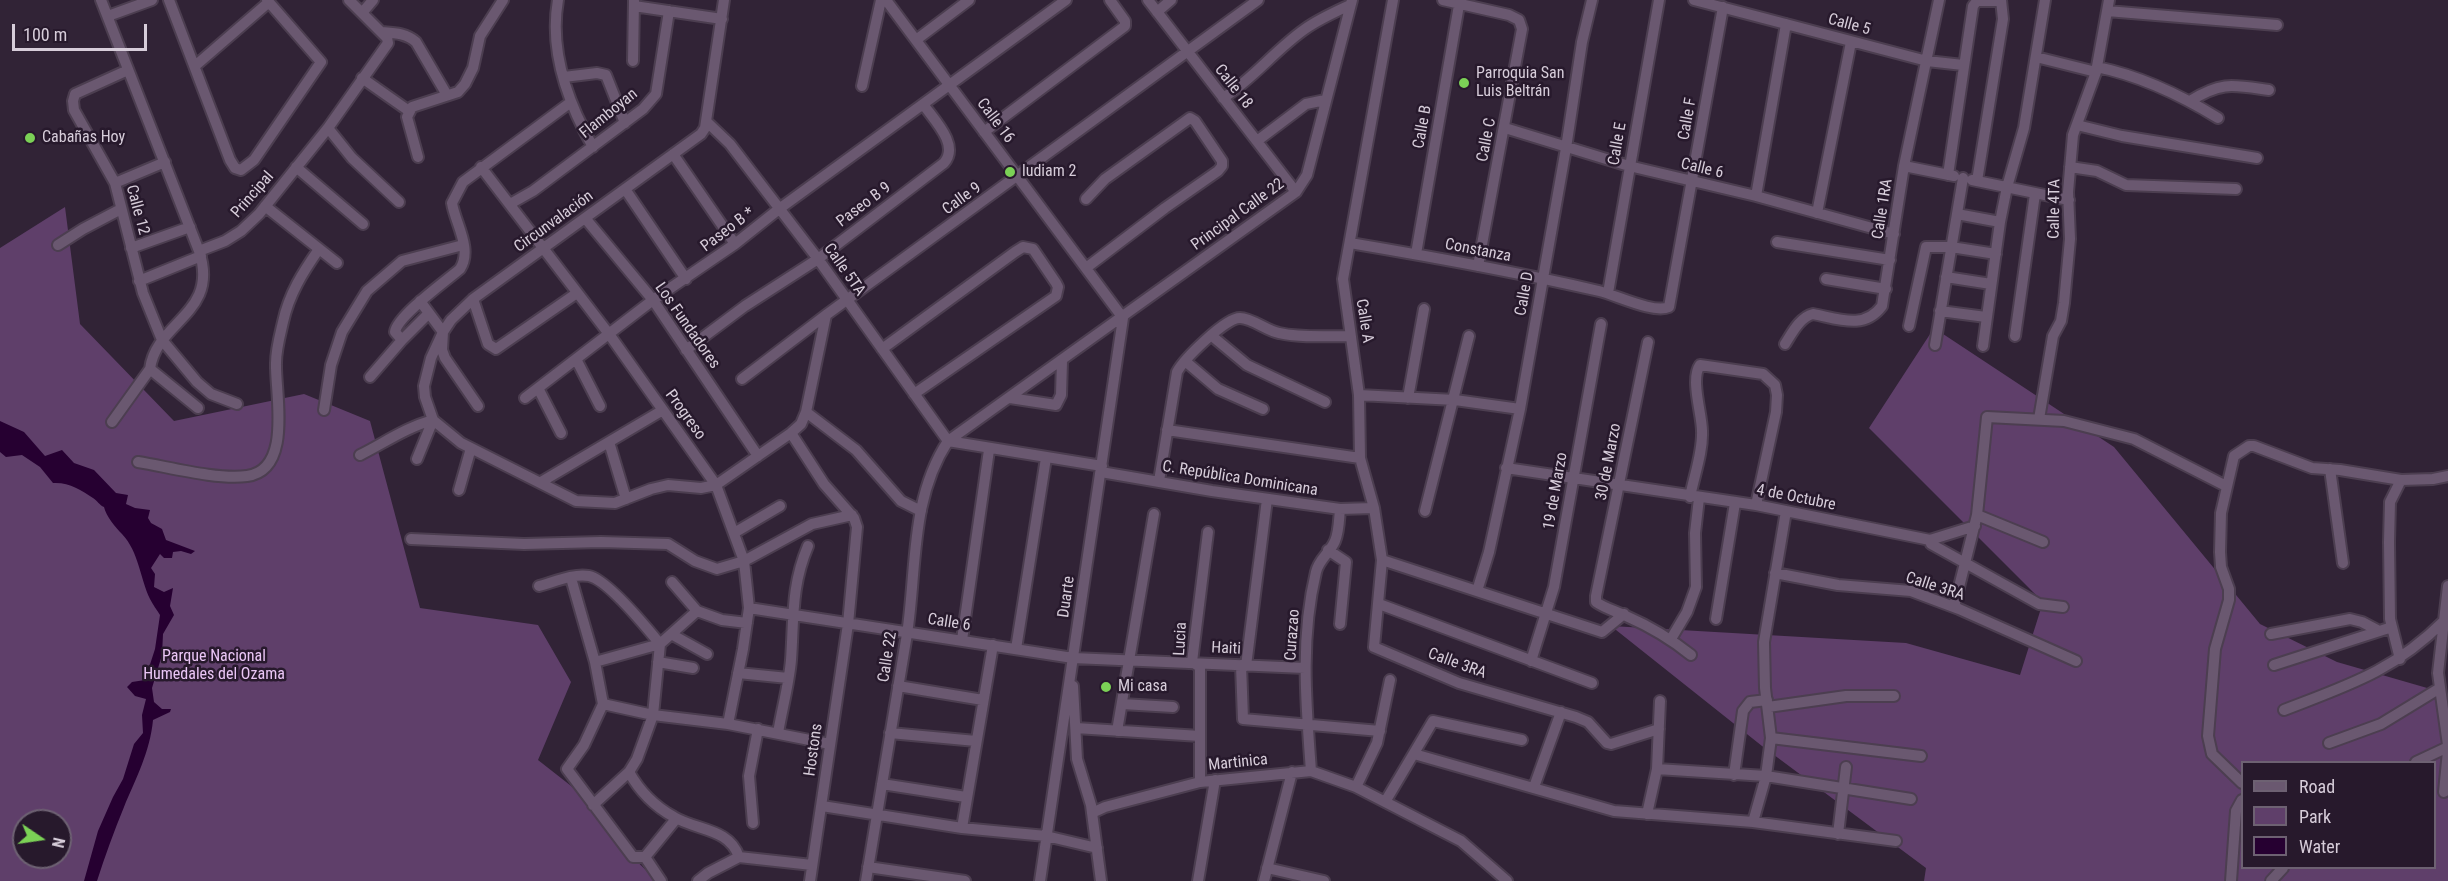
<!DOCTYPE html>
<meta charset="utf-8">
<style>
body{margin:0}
#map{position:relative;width:2448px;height:881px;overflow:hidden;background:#312336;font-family:"Roboto Condensed",sans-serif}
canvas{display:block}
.legend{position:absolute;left:2241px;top:761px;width:195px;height:108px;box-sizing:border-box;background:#27192c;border:2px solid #6d6172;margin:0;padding:8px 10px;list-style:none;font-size:18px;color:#d7cdda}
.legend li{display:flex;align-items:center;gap:12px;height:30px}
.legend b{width:30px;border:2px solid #6d6172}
.north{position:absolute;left:12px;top:809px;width:60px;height:60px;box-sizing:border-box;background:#27192c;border:2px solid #6d6172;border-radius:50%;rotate:103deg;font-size:16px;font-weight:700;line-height:24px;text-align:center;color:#d7cdda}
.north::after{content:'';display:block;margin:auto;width:21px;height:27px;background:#7bd156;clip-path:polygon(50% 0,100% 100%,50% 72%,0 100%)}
.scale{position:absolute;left:12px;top:24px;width:135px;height:27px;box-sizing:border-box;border:3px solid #d7cdda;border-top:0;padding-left:8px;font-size:18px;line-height:21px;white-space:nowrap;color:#d7cdda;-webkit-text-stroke:4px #27192c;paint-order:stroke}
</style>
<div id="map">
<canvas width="2448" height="881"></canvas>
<ul class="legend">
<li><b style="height:8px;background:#6a5870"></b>Road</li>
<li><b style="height:16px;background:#5f3f6a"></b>Park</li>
<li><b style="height:16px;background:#260031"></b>Water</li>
</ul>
<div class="north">N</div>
<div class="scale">100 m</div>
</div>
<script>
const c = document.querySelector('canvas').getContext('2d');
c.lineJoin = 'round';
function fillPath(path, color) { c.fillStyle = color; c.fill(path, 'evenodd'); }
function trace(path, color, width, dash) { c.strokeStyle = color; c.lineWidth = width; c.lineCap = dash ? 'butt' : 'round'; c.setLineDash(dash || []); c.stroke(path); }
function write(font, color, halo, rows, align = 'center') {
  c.font = font + ' "Roboto Condensed",sans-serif'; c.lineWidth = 5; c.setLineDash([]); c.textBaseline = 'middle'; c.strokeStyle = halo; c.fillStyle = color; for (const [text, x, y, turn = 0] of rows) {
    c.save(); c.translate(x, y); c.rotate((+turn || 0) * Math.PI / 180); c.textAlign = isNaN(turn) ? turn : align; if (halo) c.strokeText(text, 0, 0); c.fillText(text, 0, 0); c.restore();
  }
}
const green = new Path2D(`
 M65,207L80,324L174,421L304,394L370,421L420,608L538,625L571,682L538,760L575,789L615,840L657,881H0V248ZM24,821H60V857H24Z
 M1934,328L2114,447L2260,624L2337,662L2448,694V881H1924L1926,868L1762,746L1611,626L1906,643L2020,675L2043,602L1869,428ZM2242,762H2434V868H2242Z`);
const water = new Path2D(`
 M0,421L24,432L45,456L62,450L74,463L94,470L116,493L128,495L126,504L135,508L150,510L148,518L151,523L162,529L166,540L195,551L191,554L181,551L173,552L172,558H164L160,554L151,568L155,574L154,587L164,592L173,588L170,606L174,615L163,634L162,655L152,688L154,702L162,709H171L170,712L153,720C150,752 136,778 124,807C114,831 105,856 97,881H84L98,831L113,797L123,779L134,744L143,733L142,715L146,699L135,696L127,687L132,682L145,680L155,649L160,615C157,610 153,605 150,599C140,578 139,552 122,534C116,528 106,516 104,507C99,505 98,501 93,498C81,490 69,482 53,483L40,467L22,455L6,457L0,452Z`);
const minor = new Path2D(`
 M101,0L199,251
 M169,0L230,160L235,168L241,170L254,160L321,62L267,0
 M558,0C549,51 568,103 593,147
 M724,0L705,128L701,134L473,299L451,320L443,332L431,358L424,386L425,397L433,420L461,443L576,501L615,503L651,489L668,485L701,488L716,485L791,433L801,424L806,412L826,315
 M886,0L1123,318
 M1148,0L1296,192
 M1393,0L1343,279L1359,395L1360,458L1374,508L1382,560L1374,647L1459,683L1576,717L1588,722L1607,743L1611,744L1659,729
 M1443,0L1509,15L1519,20L1522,29L1478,266
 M1694,0L1927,61L1963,65
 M634,6L722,19
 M2107,11L2277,25
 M1157,12L1171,0
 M362,13L373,0
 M108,16L152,0
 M381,32C394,33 406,33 416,42L447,95
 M916,40L969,0
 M2036,57L2096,72
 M633,61L634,1
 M195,66L269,2
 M2097,67C2141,76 2179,94 2218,118
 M128,70L75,94L73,101L74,110L115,183L143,293L162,340L197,382L211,394L237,404
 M564,77L597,73L606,75L625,123
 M362,78L409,111
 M862,86L881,0
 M1223,98C1253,79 1275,50 1305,29C1319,19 1335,12 1350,5
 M2190,101C2222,81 2233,85 2269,90
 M707,122L730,144L818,259L948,441
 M2077,125L2122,136L2257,158
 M328,128L352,158L399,202
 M1505,128L1629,166L1756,196L1894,234
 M984,132L1125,26V21L1110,0
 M1257,141L1306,104L1325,100
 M673,154L735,244
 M418,157L407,117L412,107L458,92L465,84L473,68L480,36L503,0
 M1904,166L1954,176
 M296,167L363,224
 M481,167L609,334L716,485L744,561L749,608L743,649L728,724
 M2070,167L2097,171L2126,185L2236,189
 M1948,175L1973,6L1977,1H2001
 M1972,180L2069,200
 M1977,181L2003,19L2001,0
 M115,183L165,162
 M625,189L686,279
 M1756,196L1786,24
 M1086,199L1105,179L1190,118L1195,121L1222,161V166L1218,171L1165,208L1086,268
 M510,204L533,191L643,109L656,94L669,11
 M265,206L337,263
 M1817,213L1851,42
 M1957,214L2000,222
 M585,218L653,300L758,456
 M1777,242L1890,260
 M1350,243C1433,257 1517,272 1599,291C1616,295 1654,314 1669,307L1723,7
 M58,245L83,229L121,209
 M131,248L190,227
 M1416,254L1459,5
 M1946,277L1991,284
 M1826,279L1886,289
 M139,281L201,256
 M1608,293L1659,0
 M473,299L488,344L496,349L577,293
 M420,301L443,332L442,350L445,358L478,406
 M1940,311L1986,317
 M1909,326L1926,247H1951L1996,254
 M1212,336L1247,365L1325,402
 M2015,336L2035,194
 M402,340L395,332C397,316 446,281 460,269C473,249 455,223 452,203L463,182L571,102
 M1648,342L1596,596V602C1606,609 1616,611 1626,616C1649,626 1671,639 1691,655
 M1785,344C1792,333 1800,317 1813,314C1839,319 1864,330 1882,306L1904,166L1939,0
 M1935,345L1963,178
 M1983,346L2000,222L2007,187L2024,128L2045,0
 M882,349L1015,252L1023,247L1033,249L1056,283L1058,287L1056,296L914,394
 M686,350L745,306L818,259L944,163C960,145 934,120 923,104
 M576,359L600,406
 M1185,361L1218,389L1263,409
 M370,377L402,340L428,314
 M742,379L826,315L1258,0
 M538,388L561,433
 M1359,395L1455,400L1520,409
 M525,398L653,300L735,244L779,209L1066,0
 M1010,398L1056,405L1061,395L1062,361
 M1408,398L1424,309
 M198,408L150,369C156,321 220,314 199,251L225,241L241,231L259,214L328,128L388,43L387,38L349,0
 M324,410L331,365L342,332L367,291L402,261L463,245
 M806,412L856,450L901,501L921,511
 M2039,419L2053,336L2061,321L2064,303L2070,239L2068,192L2073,135L2096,72L2109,0
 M112,422L150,369
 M1167,430L1360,458
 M791,433L824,484L854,518L857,527L848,624L810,881
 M948,441L1102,466
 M609,442L626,499
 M360,455C384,443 407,427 433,420
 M417,459L433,420
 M138,462C169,467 217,480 247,476C293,470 275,393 276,363C276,349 280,335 283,322C289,294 303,272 319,249
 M1506,468L1756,505L1930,540L1931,544L2039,604L2063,607
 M2330,469L2343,563
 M1101,472L1212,491L1340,509L1374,508
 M1159,481L1177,372C1184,359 1225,318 1240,318C1252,318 1267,331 1279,333C1302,338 1327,336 1350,336
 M541,482L663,410
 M459,490L471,448
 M1690,497C1694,476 1703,452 1702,431C1702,414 1690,379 1700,365L1763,374L1775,385L1777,395L1776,412L1756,505
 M1425,511L1469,336
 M1977,515L2043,542
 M734,533L780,506
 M411,539L524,544L601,542L668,544L695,561L717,569L744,561L812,524L852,515
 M1930,540L1975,526
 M1328,550L1346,562L1340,624
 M1382,560L1602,632L1624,614
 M1775,573L1838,585L1911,591L1959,609L2076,661
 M571,578L595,662L603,704L584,745L567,769L633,857H645
 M672,582L697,611
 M539,586C554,582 574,573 589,576C608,580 647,628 660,644L653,715L637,759L629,772C640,792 654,806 674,817C698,831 729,828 739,857
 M2448,586L2438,673L2448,745
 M1477,591L1489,552L1520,409L1566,148L1582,42L1592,0
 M1379,604L1592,683
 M1954,607L1977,515L1987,417L2064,421L2134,439L2226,486
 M749,608L1073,658L1305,668
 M1716,619L1735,503
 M671,634L707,654
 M2271,634L2350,619L2362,622L2379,631
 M1671,639L1687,612L1696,587L1695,533L1699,498
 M962,640L989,450
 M1016,649L1046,458
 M2400,659L2390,619L2389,542L2390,502L2401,480
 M1531,661L1554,587L1601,324
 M595,662L660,644L697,611L722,620L747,623
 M658,662L693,668
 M1192,662L1208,532
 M1192,662L1200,667V782
 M1241,665L1243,719L1380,731
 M2274,665L2392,627
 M1246,666L1267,499
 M738,673L788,678
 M898,686L983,700
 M1073,686L1077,759L1091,805L1101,881
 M603,704L653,715L728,724L830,744
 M1122,704L1173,707
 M1768,707L1846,696H1894
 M2284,710C2349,685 2394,671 2445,620
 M1076,728L1200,736
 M1117,731L1154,514
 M778,733C782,709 789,684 791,660C794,618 791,586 808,546
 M890,733L976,741
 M1771,738L1921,756
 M2329,743L2381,724L2440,688
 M1414,754L1614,811L1753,822L1896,841
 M2416,762L2448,747
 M1657,769L1766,776L1911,799
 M1311,771C1306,704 1300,638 1316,572C1319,559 1330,553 1335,541C1339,532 1339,519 1340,509
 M1734,775L1743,711L1750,702L1767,700
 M2242,783L2212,754L2208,736L2215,649L2229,600V589L2221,567L2220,552L2221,513L2234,456L2249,446H2254L2312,468L2340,470L2401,480L2433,479L2448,476
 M882,784L966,797
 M1356,787L1377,743L1390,680
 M1534,787L1561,712
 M2444,792L2448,751
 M1385,802L1433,721L1522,740
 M593,805L629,772
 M822,806L962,828L1046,836L1097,848
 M1092,813L1105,807L1200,782L1311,771L1356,787L1461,841L1507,881
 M1647,814L1657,769L1660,701
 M1753,822L1766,776L1771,738L1765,688L1764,642L1786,511
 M753,823L749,776L758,729
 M962,828L993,645
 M1838,834L1846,767
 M645,857L676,819
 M645,857L661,881
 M868,867L965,881
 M1267,868L1324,881
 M698,881L708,873L739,857L812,865
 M866,881C879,799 894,717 907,634C917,568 910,499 948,441L1296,192L1307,175L1352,0
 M1040,881L1123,318
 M1198,881L1215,780
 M1264,881L1292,772
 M2231,881L2236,811L2242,800
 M2271,881L2283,868`);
const markers = [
 [1464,83,6,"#7bd156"],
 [30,138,6,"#7bd156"],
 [1010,172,6,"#7bd156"],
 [1106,687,6,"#7bd156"]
];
const streetNames = [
 ["Calle 5",1849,25,15],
 ["Calle 18",1233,87,52],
 ["Flamboyan",609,114,-39],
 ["Calle F",1688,119,-80],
 ["Calle 16",995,121,53],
 ["Calle B",1423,127,-80],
 ["Calle C",1487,140,-79],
 ["Calle E",1618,144,-80],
 ["Calle 6",1702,169,13],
 ["Principal",253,195,-49],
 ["Calle 9",962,199,-36],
 ["Paseo B 9",864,205,-37],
 ["Calle 1RA",1883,209,-81],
 ["Calle 4TA",2055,209,-89],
 ["Calle 12",137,210,75],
 ["Principal Calle 22",1238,215,-36],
 ["Circunvalación",554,222,-36],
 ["Paseo B *",728,230,-37],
 ["Constanza",1478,251,11],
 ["Calle 5TA",844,270,55],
 ["Calle D",1525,294,-80],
 ["Calle A",1364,321,81],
 ["Los Fundadores",687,326,55],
 ["Progreso",685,415,54],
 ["30 de Marzo",1609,462,-79],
 ["C. República Dominicana",1240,479,9],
 ["19 de Marzo",1556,491,-80],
 ["4 de Octubre",1796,498,11],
 ["Calle 3RA",1935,587,18],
 ["Duarte",1067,597,-82],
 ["Calle 6",949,623,9],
 ["Curazao",1293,635,-86],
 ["Lucia",1181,639,-87],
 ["Haiti",1226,649,3],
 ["Calle 22",888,657,-81],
 ["Calle 3RA",1457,664,20],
 ["Hostons",814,750,-82],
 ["Martinica",1238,763,-6]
];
const poiNames = [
 ["Parroquia San",1476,74],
 ["Luis Beltrán",1476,92],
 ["Cabañas Hoy",42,138],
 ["ludiam 2",1022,172],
 ["Mi casa",1118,687]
];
const parkNames = [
 ["Parque Nacional",214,657],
 ["Humedales del Ozama",214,675]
];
fillPath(green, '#5f3f6a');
fillPath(water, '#260031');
trace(minor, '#4c3e50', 14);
trace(minor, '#6a5870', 10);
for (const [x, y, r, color] of markers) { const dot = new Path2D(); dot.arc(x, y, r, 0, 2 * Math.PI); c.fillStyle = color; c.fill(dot); trace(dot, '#27192c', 2); }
write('16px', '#d7cdda', '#27192c', streetNames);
write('16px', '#d7cdda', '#27192c', poiNames, 'left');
write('16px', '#eac6f6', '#27192c', parkNames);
</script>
